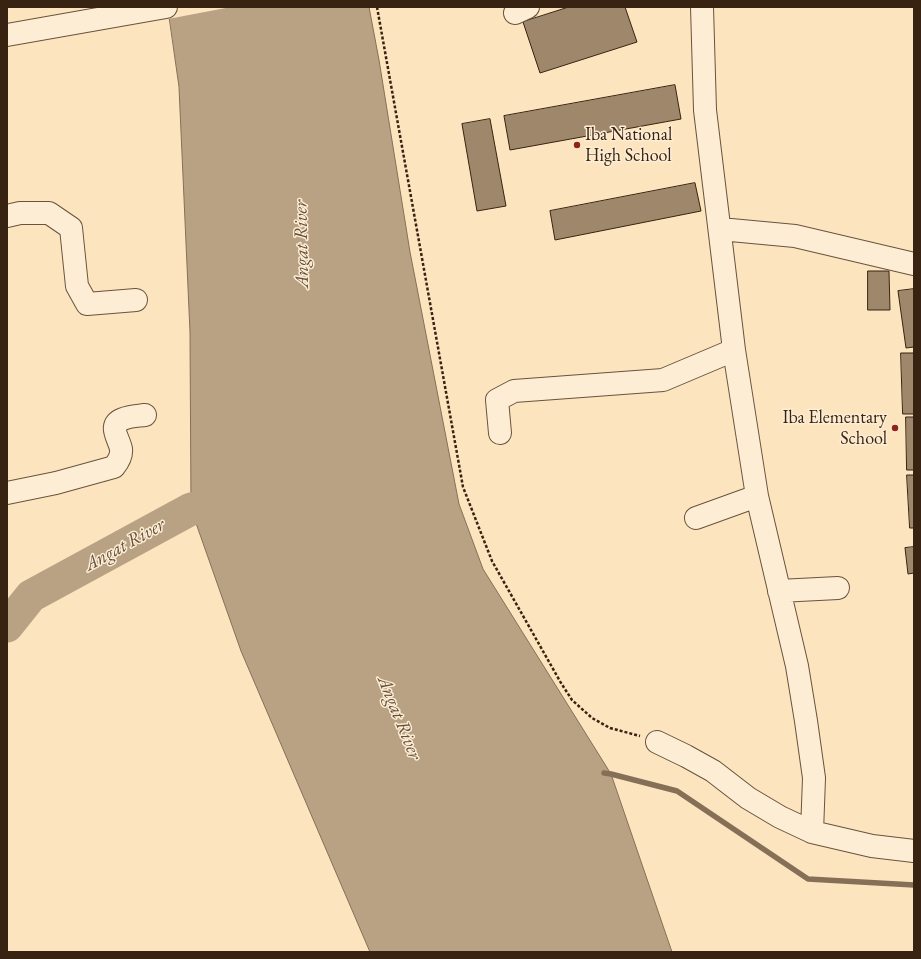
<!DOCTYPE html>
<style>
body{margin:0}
#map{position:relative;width:921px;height:959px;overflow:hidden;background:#fce4be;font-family:"EB Garamond",serif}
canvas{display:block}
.frame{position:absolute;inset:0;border:8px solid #382312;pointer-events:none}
</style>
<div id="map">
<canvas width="921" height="959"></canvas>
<div class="frame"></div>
</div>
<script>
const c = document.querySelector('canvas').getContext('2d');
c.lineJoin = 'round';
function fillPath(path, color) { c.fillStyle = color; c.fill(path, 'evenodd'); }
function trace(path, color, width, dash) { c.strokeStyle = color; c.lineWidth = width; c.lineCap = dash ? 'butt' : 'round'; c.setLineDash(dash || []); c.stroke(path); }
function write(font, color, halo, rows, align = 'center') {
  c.font = font + ' "EB Garamond",serif'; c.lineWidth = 3; c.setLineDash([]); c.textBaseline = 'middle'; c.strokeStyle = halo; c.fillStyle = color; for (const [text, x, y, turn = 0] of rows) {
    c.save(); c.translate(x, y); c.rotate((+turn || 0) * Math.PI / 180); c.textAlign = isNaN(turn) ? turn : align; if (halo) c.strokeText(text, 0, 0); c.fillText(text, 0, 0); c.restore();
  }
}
const water = new Path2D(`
 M168,7H369L379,60L410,252L459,504L483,569L611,774L672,952H370L241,651L191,509L190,332L179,87Z`);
const pier = new Path2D(`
 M166,7H231L168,19Z`);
const stream = new Path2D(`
 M604,773L611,774L677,791L808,879L914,885`);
const river = new Path2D(`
 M7,626L31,596L191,509L234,499`);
const building = new Path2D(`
 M569,7H625L637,42L540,73L523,22Z
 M675,85L681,119L510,150L504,116Z
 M490,119L506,206L477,211L462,124Z
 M695,183L701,211L555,240L550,211Z
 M868,271H889L890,310H868Z
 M914,289V347L906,348L898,291Z
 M901,353H914V414H903Z
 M906,417H914V470H907Z
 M907,475H914V528H910Z
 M914,547V573L908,574L905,548Z`);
const path = new Path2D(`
 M377,7L463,487L492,561L561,683L572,700L592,718L610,728L640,736`);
const minor = new Path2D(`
 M702,7L705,110L734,350L757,496L797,666L806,721L814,778L812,832
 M515,13L528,7
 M7,35L166,7
 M7,216L20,213H49L71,228L77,286L87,304L136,300
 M720,229L795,236L914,264
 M500,433L497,400L514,391L663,380L734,350
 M7,493L56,483L114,467C118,462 122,456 121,449C119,438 107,425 123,419C130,416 138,416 145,415
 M696,518L757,496
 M779,591L838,588
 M657,742L686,756L713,771L748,798L780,817L812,832L872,846L914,851`);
const markers = [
 [577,145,4,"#8f2418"],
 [895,428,4,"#8f2418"]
];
const poiNames = [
 ["Iba National",585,135],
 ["High School",585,156],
 ["Iba Elementary",887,418,"right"],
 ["School",887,439,"right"]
];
const waterNames = [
 ["Angat River",302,244,-91],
 ["Angat River",125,545,-29],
 ["Angat River",399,718,68]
];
fillPath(water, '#b9a284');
trace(water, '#856f56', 1);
fillPath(pier, '#fce4be');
trace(stream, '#856f56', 5.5);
trace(river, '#b9a284', 33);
fillPath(building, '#9e876b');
trace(building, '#382312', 1);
trace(minor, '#69533d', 24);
trace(path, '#382312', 2.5, [3, 2]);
trace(minor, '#fdedd5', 22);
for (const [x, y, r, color] of markers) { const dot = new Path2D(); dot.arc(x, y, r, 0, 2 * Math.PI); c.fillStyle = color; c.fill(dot); trace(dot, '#fdedd5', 1.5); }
write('18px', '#382312', '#fdedd5', poiNames, 'left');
write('italic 19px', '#654f3a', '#fdedd5', waterNames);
</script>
